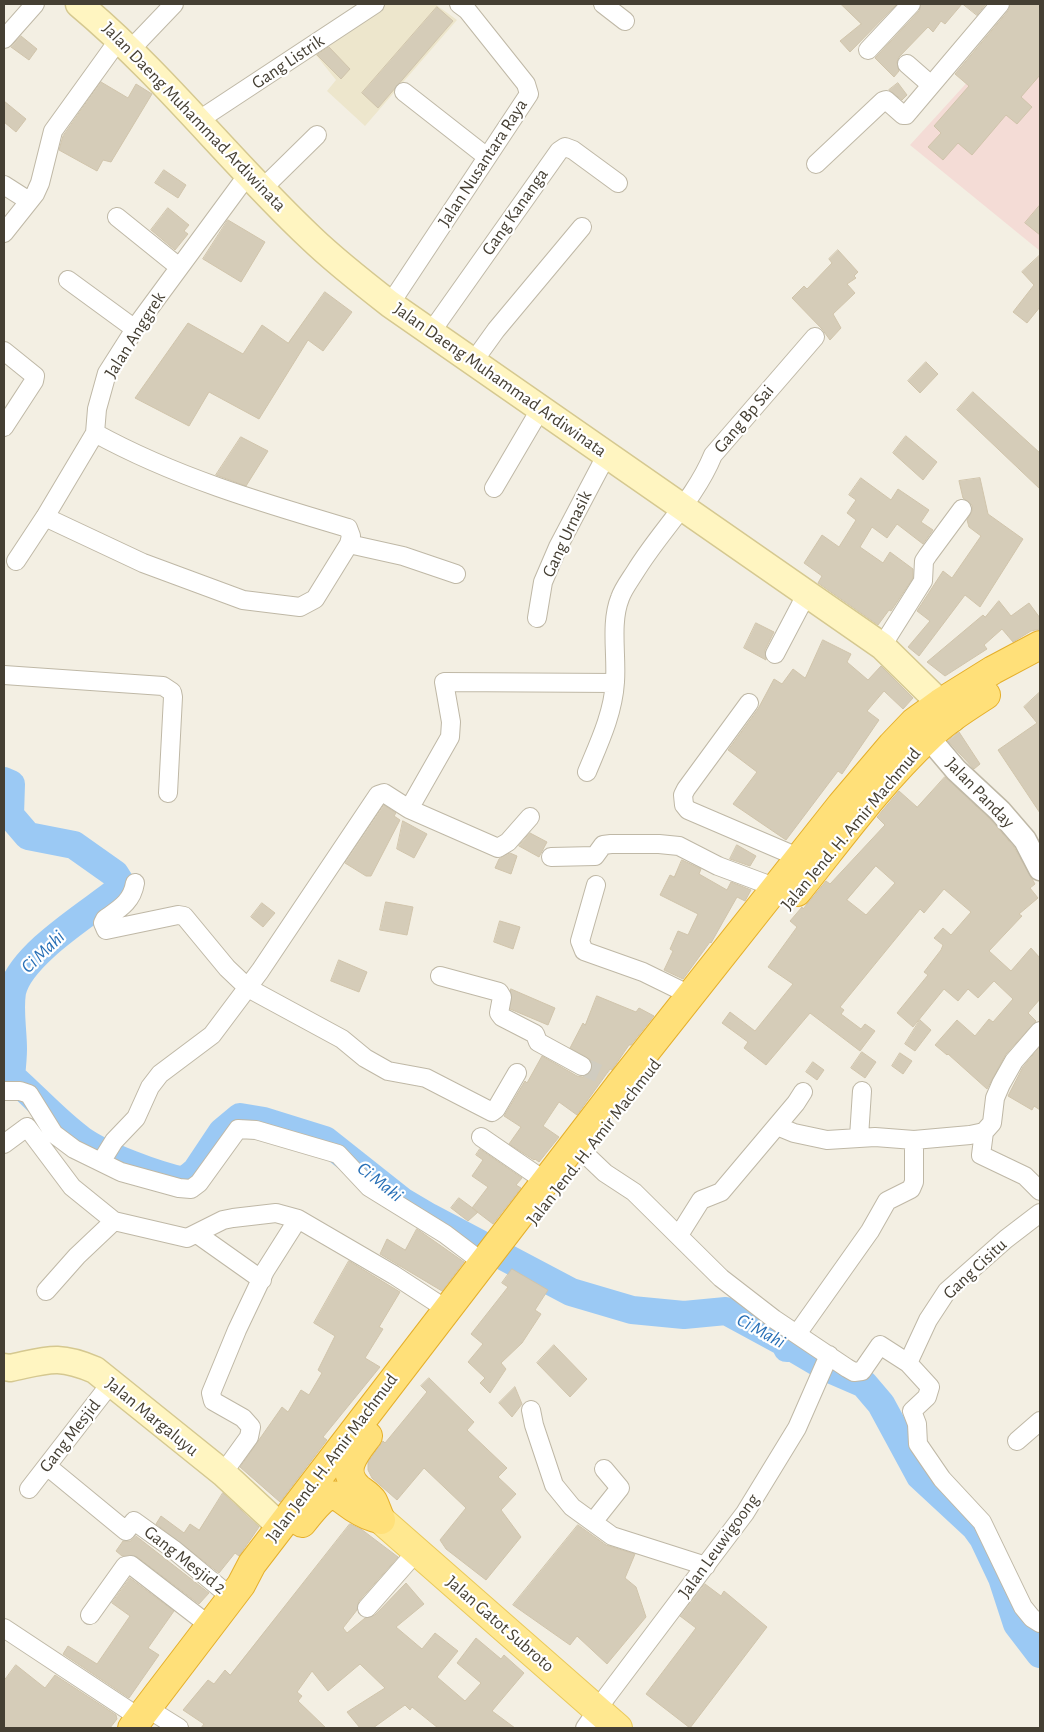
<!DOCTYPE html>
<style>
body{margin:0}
#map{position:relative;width:1044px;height:1732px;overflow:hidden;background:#f3efe3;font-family:"Alegreya Sans",sans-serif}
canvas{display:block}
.frame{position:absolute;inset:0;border:5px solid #453f33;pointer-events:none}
</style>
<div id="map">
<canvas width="1044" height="1732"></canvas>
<div class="frame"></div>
</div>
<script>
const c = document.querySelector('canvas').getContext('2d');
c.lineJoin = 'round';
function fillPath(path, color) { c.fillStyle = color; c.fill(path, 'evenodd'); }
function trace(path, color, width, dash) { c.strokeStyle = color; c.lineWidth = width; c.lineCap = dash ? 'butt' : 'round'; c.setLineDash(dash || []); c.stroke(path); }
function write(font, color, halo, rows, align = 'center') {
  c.font = font + ' "Alegreya Sans",sans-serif'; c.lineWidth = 4.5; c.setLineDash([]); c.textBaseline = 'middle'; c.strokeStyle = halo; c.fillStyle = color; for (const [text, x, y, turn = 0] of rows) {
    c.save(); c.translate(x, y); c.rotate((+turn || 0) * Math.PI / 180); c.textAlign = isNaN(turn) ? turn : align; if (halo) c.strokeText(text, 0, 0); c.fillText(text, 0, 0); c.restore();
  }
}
const education = new Path2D(`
 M382,4H435L457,20L365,126L327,91L336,80L312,50Z`);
const medical = new Path2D(`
 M1014,31L1040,47V251L910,145Z`);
const river = new Path2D(`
 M4,781L11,784L10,815L28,836L74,845L115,874L120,882L117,891C88,914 20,955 12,992C9,1011 13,1030 13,1049C13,1058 12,1067 11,1076C34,1096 57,1122 82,1140C105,1156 156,1175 184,1181L196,1171L222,1132L240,1117L264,1121L325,1140L402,1201L429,1217L571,1292L632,1310L684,1315L726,1311L785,1343L787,1348H793L827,1368L864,1384L881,1404L920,1476L975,1527L983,1538L1002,1578L1017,1624L1040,1654`);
const building = new Path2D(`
 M841,4H897L850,52L840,41L861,24Z
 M921,4H962L945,24L941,21L933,32L928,27L899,57L897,62L899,71L894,77L875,58L919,11Z
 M963,4H986L977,15Z
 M1011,4H1040V75L1021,97L1032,107L1017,124L1006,115L972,155L958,143L943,160L928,147L941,133L934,126L969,86L955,74L1008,11Z
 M437,7L453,21L378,108L362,93Z
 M21,36L37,49L29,60L11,47Z
 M329,47L350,69L341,79L317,55Z
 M101,82L128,98L136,84L152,94L111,162L103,160L97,171L59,150L63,136Z
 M898,83L907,95L902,100L889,90Z
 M4,101L26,119L16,132L4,122Z
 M164,170L186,185L178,198L155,183Z
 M1040,205V235L1025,223Z
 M168,208L189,225L184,231L188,234L175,250L151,230Z
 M228,220L265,242L241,282L203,259Z
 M838,250L858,272L854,276L856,278L847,284L855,293L833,314L841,328L830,340L822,329L792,298L804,286L807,289L832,263L829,259Z
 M1040,255V307L1027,323L1013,312L1034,285L1022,272Z
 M325,292L352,312L323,351L308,340L259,419L209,392L189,426L135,398L188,323L243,354L262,325L288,343Z
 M926,362L938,374L920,393L908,381Z
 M973,392L1040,453V489L957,410Z
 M906,436L937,462L923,480L893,453Z
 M241,437L268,451L246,486L216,475Z
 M861,478L891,500L898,489L929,510L921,522L933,530L923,544L897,524L887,538L872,527L860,547L883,563L890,552L913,569V578L891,611L889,610L878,625L818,583L822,576L804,563L822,535L839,547L856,520L847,513L856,500L849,495Z
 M980,478L988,514L1023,539L980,607L965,595L919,656L908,647L930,621L917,611L943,571L952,578L981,536L969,527L967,520L972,511V505L963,498L959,481Z
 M999,601L1011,616L1029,603L1040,618V629L1031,631L1013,642L1002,629L984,645L987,649L945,676L927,662L983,615L985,617Z
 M756,623L774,632L765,650L766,660L744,648Z
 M823,640L851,654L847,662L868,680L881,666L913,698L903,709L884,691L867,711L879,720L842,774L838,771L786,840L733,804L757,772L728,750L758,709L774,679L782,684L793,669L805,678Z
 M1040,692V813L998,750L1037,723L1024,707Z
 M959,732L980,764L974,769L948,741Z
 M945,777L991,820L1014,847L1035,884L1030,888L1038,898L1019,914L1022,916L989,951L1011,971L1031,948L1040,958V999L1028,1013L1036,1021L1006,1054L987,1089L948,1054L947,1055L935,1045L957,1020L975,1036L989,1019L993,1022L1013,999L994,981L978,998L968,989L958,1001L944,989L913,1027L897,1013L928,975L924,972L941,950L943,945L934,938L943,928L951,935L971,912L944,889L924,913L920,909L840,1007L844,1010L841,1014L861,1029L865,1024L875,1031L860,1051L810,1013L766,1065L744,1048L748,1042L722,1023L730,1012L755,1031L793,984L768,967L797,927L790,921L802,907L803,909L826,881L830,884L885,825L877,817L899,791L917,807ZM876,866L895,883L866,915L847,900Z
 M384,805L396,813L394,816L400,820L371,876H366L345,863Z
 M403,821L427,834L414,858L397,849Z
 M530,833L547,842L539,857L519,846Z
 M737,845L756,856L750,866L730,859Z
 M510,853L517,856L511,874L495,868L499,859Z
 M682,860L701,869L699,874L727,890L731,882L751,890L745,901L737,897L711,943L710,942L683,979L664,970L673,951L670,949L678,931L688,935L698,914L660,895L670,875L674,877Z
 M386,902L413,907L407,935L380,930Z
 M262,903L275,913L263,927L251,917Z
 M500,921L520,927L513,949L494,942Z
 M339,960L367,972L359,992L331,981Z
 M511,989L555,1008L548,1025L510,1009Z
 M597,996L636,1012L639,1008L654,1016L631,1045H629L612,1070L610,1069L577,1115L559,1102L543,1126L559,1137L539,1162L535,1159L534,1160L509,1144L521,1127L504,1116L525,1081L527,1083L542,1056L577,1076L583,1077L591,1071V1060L570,1048L583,1023L585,1025Z
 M920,1020L931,1030L915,1051L905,1044Z
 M1040,1047V1110L1034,1106L1032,1110L1008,1096L1023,1067Z
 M862,1052L876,1062L865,1078L851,1068Z
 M900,1053L912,1061L903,1074L892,1066Z
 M813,1062L824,1070L817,1080L806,1072Z
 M480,1149L522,1178L516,1185L521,1188L493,1224L472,1208L488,1187L472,1176L483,1160L476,1155Z
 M459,1198L478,1212L468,1221L451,1208Z
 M417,1229L464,1262L442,1291L380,1254L387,1239L405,1250Z
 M349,1261L400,1292L379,1327L383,1329L365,1358L380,1367L323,1437L327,1440L280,1502L240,1467L282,1407L288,1412L301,1390L309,1395L322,1373L318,1370L335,1336L314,1323Z
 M512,1269L548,1290L535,1310L541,1314L522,1343L501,1363L506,1369L490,1393L480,1383L485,1378L468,1362L483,1344L471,1334L508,1287L502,1283Z
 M554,1345L587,1379L570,1397L537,1363Z
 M429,1378L474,1422L467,1430L507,1468L498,1477L516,1494L501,1510L521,1537L486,1580L446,1549L440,1540L466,1508L424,1468L397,1500L372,1478L368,1470V1462L383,1441L385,1443L427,1392L421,1386Z
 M515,1387L522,1404L512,1417L499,1403Z
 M223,1493L259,1527L239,1556L235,1553L219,1573L156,1524L161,1516L184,1533L190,1524L199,1530Z
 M350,1524L361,1529L398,1557L359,1601L357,1610L343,1628L347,1633L365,1618L375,1615L406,1583L424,1604L396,1627L422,1649L435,1633L458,1651L437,1677L465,1701L481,1683L457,1663L476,1638L501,1659L504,1655L524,1673L492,1711L515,1728H438L412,1707L410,1710L405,1705L373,1728H360L347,1712L385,1688L360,1664L328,1691L312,1671L297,1692L302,1696L298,1701L326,1728H201L204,1724L183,1710L208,1680L214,1684L225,1670L230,1675Z
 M578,1525L606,1545L635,1554L625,1578L636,1587L646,1617L607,1664L577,1636L570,1645L513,1605Z
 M136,1536L209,1593L199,1604L137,1557L122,1556L116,1551L123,1541H130Z
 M130,1578L174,1611L148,1648L159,1655L129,1698L63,1654L68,1646L97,1664L130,1616L112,1603Z
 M705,1584L721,1596L724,1591L767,1627L690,1728L646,1694L696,1628L680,1616Z
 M16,1665L45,1688L55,1675L116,1715L117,1719L110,1728H4V1681Z`);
const minorTunnel = new Path2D(`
 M582,1066L607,1077`);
const minor = new Path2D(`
 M603,4L625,21
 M4,39L35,4
 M131,49L174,4
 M868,50L911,4
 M907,64L931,85
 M404,92L487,157
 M199,120L375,4
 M816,164L883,101L886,100L903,115H906L1000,4
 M4,185L29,201
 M263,188L317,135
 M117,217L179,267
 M4,233L35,194L40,183L53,131L120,38
 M68,280L135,329
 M390,304L529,94L526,84L467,10L459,4
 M431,332L559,151L565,147L573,150L618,183
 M4,351L35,376L34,381L4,427
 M473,362L496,330L582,227
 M494,488L541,408
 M45,517L143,563L243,600L300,607L315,599L349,544L351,536L348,528C260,502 175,477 95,433
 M349,544L403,556L456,574
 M16,561L45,517L95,433L97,409L107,373L140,321L249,173
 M537,618L543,582L558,547L607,454
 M882,646L923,581L924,561L928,555L962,509
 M775,654L806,595
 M4,675L163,686L172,692L173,697L168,793
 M749,703L686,789L683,795L684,805L688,810L800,858
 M587,772C599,743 613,714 615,682C617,655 610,623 620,598C623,589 630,580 635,572C660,531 695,499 713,455L815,337
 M409,809L498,848L508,842L530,817
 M551,857L595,856L603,845L611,844H659L679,846L718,866L777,888
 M135,883C132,902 119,909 105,919L103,923L106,930L178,915L184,916L227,968L248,988L342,1039L365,1058L388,1071L426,1078L492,1112L496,1109L517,1073
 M596,885L580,941L584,951L643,972L692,996
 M440,976L499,992L502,997L499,1013L502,1017L535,1034L538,1042L582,1066
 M1040,1031L1014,1061L1001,1084L995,1098L992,1123L984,1132L981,1155L1025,1176L1040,1191
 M4,1091H20L29,1094L54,1134L74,1149L121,1172L179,1188L191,1189L199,1183L238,1129L256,1130L338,1154L369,1187L445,1234L482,1262
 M777,1126L794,1133L827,1140L875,1137L914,1140L970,1135L984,1132
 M481,1137L545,1181
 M859,1137L862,1091
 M4,1144L27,1127L72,1187L114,1221L187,1238L223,1220L233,1218L276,1213L298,1219L394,1275L446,1309
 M584,1153L605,1173L634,1192L721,1278L774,1319L847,1368L854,1372L862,1371L880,1345L908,1363L930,1387L927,1397L912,1411L917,1424L918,1444L942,1479L982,1522L1023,1607L1032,1618L1040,1623
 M101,1162L114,1141L136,1118L150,1087L160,1074L212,1035L260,971L378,795L384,793L409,809L450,737L451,722L444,682L615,683
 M197,1234L262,1280
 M679,1235L701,1200L721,1192L796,1103L803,1092
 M46,1291L77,1256L114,1221
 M797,1334L870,1231L887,1201L911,1189L914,1182V1140
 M908,1363L928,1320L947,1291L1006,1239L1040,1213
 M531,1410L534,1425L554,1485L572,1507L612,1536L706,1566
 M1017,1441L1040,1421
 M47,1466L126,1531L134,1521L173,1549L232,1598
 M223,1473L249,1437L251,1427L243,1418L213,1401L211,1393L237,1330L265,1271L298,1219
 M29,1489L111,1383
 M593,1522L620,1488L604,1469
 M367,1608L417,1551
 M90,1615L125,1566L131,1565L210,1626
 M4,1628L140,1718
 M147,1708L179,1728
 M585,1728L607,1696L745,1513L797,1428L829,1355`);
const tertiary = new Path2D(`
 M928,737L956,770L1000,811L1025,840L1040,869`);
const secondary = new Path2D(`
 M79,4C164,75 231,163 311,238C336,262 363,283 390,304L882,646L940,703L952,719
 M4,1367L10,1368C48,1360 58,1354 95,1370L223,1473L280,1526`);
const primary = new Path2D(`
 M381,1520L618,1728`);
const trunk = new Path2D(`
 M797,892C839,840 879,784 928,738C945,721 966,708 986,695
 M368,1436C356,1452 339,1470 358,1488C363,1492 370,1496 373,1501C376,1507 378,1514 381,1520
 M302,1523C342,1472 331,1504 375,1518
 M132,1728L241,1585L252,1564L621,1083L841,805L892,745L914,722L940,703L993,670L1040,645`);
const streetNames = [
 ["Gang Listrik",288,62,-34],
 ["Jalan Daeng Muhammad Ardiwinata",194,117,46],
 ["Jalan Nusantara Raya",483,163,-57],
 ["Gang Kananga",515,212,-55],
 ["Jalan Anggrek",135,335,-58],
 ["Jalan Daeng Muhammad Ardiwinata",500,380,35],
 ["Gang Bp Sai",744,419,-50],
 ["Gang Urnasik",567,534,-65],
 ["Jalan Panday",980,793,46],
 ["Jalan Jend. H. Amir Machmud",851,829,-50],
 ["Jalan Jend. H. Amir Machmud",594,1142,-52],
 ["Gang Cisitu",975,1269,-43],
 ["Jalan Margaluyu",152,1417,39],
 ["Gang Mesjid",70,1436,-52],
 ["Jalan Jend. H. Amir Machmud",332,1458,-53],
 ["Jalan Leuwigoong",719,1546,-54],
 ["Gang Mesjid 2",185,1560,38],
 ["Jalan Gatot Subroto",500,1624,41]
];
const waterNames = [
 ["Ci Mahi",43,952,-44],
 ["Ci Mahi",380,1182,38],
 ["Ci Mahi",761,1331,29]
];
fillPath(education, '#ede6cc');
fillPath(medical, '#f4dcd6');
trace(river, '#9bc9f4', 28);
fillPath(building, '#d5ccb8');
trace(building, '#d0c4ab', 1);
trace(minorTunnel, '#d0ccc0', 18, [18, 9]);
trace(minor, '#bfb8a6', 20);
trace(tertiary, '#bfb8a6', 25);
trace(secondary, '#d5c890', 29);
trace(primary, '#eac95a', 30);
trace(trunk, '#e5af2b', 30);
trace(minor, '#fff', 18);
trace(tertiary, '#fff', 22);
trace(secondary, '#fff5c1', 26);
trace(primary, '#ffe890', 28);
trace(trunk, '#ffe079', 28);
write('18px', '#453f33', '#fff', streetNames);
write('italic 19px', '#276fb6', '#fff', waterNames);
</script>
